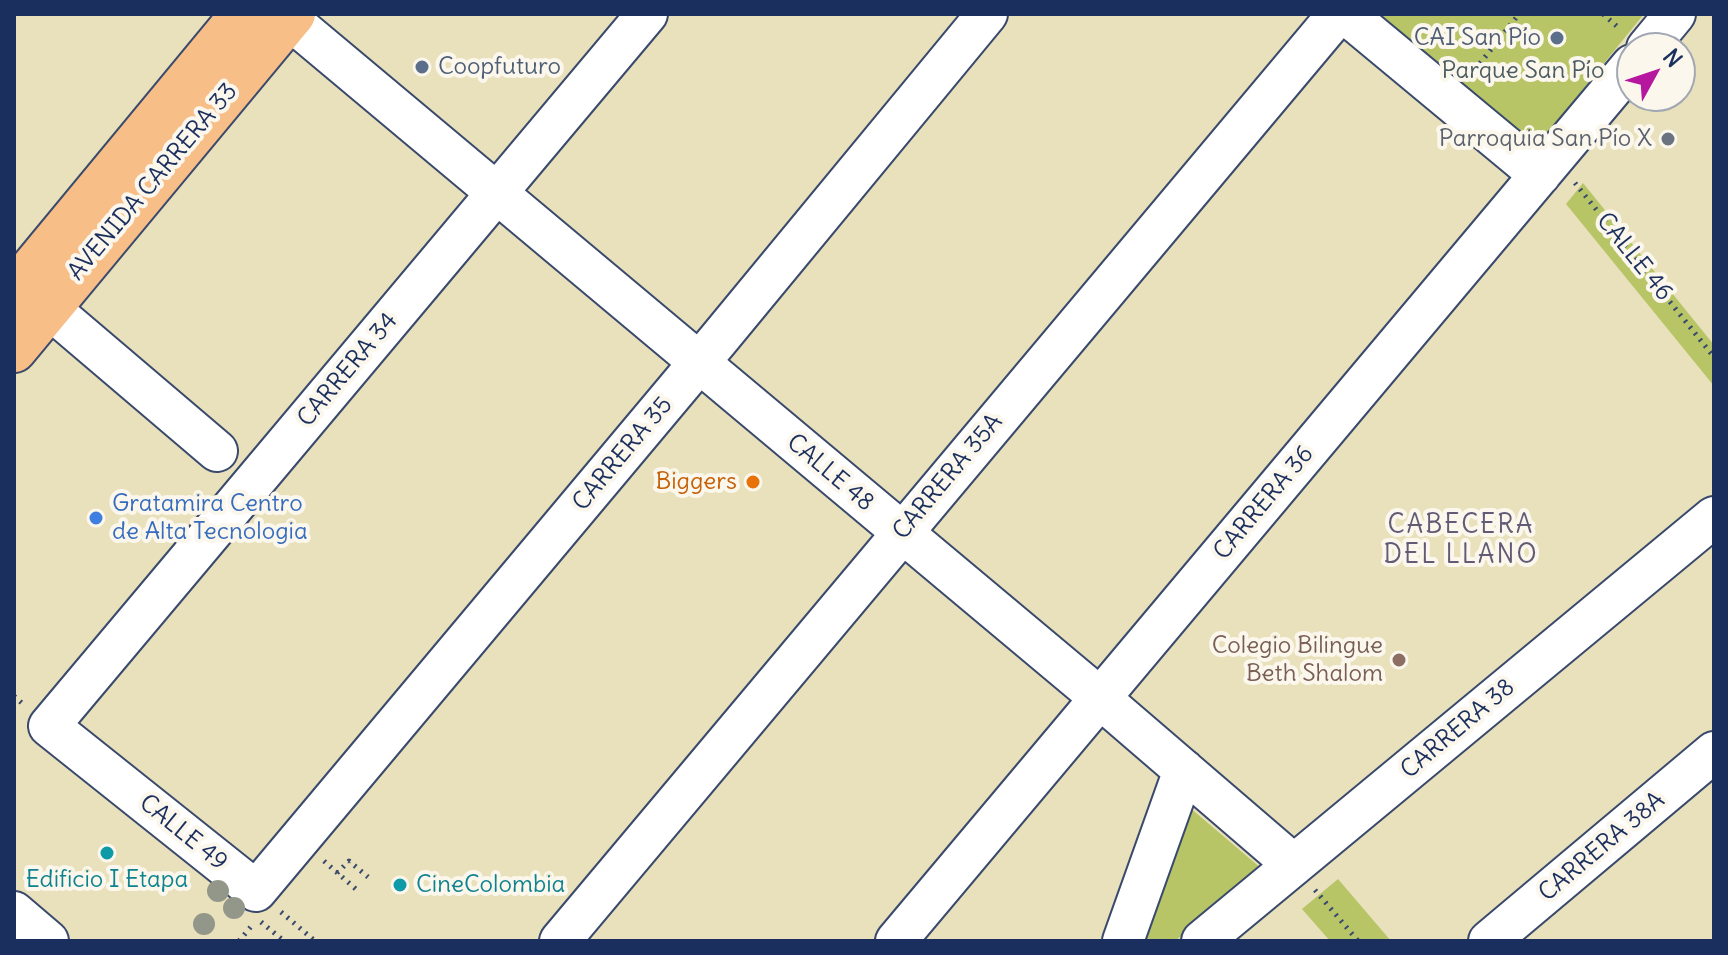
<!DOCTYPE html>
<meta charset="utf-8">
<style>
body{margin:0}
#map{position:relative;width:1728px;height:955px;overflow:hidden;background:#e9e0bc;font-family:Delius,sans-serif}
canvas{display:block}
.frame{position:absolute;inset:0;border:16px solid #1b2f5e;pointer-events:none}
.north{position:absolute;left:1616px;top:32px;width:80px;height:80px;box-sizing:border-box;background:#fbf7ec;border:2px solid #a1a7b3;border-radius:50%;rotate:50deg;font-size:22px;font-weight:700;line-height:32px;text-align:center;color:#1b2f5e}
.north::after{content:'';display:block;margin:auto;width:28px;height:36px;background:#b5179e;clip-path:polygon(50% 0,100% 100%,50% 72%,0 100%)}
</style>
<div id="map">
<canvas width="1728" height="955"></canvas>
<div class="frame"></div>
<div class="north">N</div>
</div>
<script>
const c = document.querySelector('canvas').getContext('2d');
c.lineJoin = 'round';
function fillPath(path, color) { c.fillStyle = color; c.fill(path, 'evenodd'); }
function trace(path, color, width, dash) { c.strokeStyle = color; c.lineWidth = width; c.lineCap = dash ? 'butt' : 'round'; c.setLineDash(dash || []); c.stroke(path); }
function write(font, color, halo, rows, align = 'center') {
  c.font = font + ' Delius,sans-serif'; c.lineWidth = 8; c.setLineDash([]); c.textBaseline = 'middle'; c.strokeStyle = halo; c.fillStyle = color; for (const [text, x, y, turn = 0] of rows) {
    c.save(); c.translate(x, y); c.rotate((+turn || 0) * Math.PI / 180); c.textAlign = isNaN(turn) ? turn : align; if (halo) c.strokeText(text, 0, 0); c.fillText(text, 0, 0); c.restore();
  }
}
const green = new Path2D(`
 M1363,14H1644L1532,152Z
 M1583,183L1714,345V386L1566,204Z
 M1189,807L1262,869L1175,941H1141Z
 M1338,879L1391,941H1330L1302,909Z`);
const path = new Path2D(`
 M1603,14L1620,29
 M1470,76L1519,14
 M1575,183L1714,357
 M14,696L24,705
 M324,861L358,891
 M337,873L349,861L368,877
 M1315,890L1358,941
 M281,912L315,941
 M261,922L284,941
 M239,941L254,923`);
const minor = new Path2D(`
 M647,14L49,726L256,891L718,340L987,14
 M1346,14L1540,175
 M289,19L1087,687L1294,865
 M1647,48L1675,14
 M49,308L217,451
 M14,912L48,941
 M560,941L1338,14
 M896,941L1632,65
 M1123,941L1184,770
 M1202,941L1714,517
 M1489,941L1714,752`);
const major = new Path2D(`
 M14,291L243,14
 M14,350L293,14`);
const trees = [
 [218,891],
 [234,908],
 [204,924]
];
const markers = [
 [1557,38,8,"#5c6f8a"],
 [422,67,8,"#5c6f8a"],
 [1668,139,8,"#6b7280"],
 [753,482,8,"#e8710a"],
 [96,518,8,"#3f7fe0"],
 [1399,660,8,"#8d6e63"],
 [107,853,8,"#0f9aa8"],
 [400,885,8,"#0f9aa8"]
];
const serviceNames = [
 ["CAI San Pío",1541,38],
 ["Coopfuturo",438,67,"left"]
];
const parkNames = [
 ["Parque San Pío",1523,71]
];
const worshipNames = [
 ["Parroquia San Pío X",1652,139]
];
const streetNames = [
 ["AVENIDA CARRERA 33",153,182,-50],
 ["CALLE 46",1634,257,51],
 ["CARRERA 34",348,370,-50],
 ["CARRERA 35",623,454,-50],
 ["CALLE 48",830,473,40],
 ["CARRERA 35A",948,477,-50],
 ["CARRERA 36",1264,503,-50],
 ["CARRERA 38",1458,729,-40],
 ["CALLE 49",183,833,39],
 ["CARRERA 38A",1602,847,-40]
];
const foodNames = [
 ["Biggers",737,482]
];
const shopNames = [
 ["Gratamira Centro",112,504],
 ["de Alta Tecnologia",112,532]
];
const educationNames = [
 ["Colegio Bilingue",1383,646],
 ["Beth Shalom",1383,674]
];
const cultureNames = [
 ["Edificio I Etapa",107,880],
 ["CineColombia",416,885,"left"]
];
const neighbourhoodNames = [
 ["CABECERA",1461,526],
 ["DEL LLANO",1461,556]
];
fillPath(green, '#b7c567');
trace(minor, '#3a4a6c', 44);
trace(major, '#3a4a6c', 48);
trace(path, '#3a4a6c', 5, [2, 6]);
trace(minor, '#fff', 40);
trace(major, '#f7be88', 44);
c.fillStyle = '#92978a';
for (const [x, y] of trees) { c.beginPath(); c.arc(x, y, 11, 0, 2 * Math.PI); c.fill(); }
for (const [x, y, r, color] of markers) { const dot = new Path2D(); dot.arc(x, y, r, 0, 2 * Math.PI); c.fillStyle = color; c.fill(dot); trace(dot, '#fbf7ec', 3); }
write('24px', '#4e5e75', '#fbf7ec', serviceNames, 'right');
write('24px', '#4a5c61', '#fbf7ec', parkNames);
write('24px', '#5b616d', '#fbf7ec', worshipNames, 'right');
write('24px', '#1b2f5e', '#fbf7ec', streetNames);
write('24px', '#c56008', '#fbf7ec', foodNames, 'right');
write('24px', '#366cbe', '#fbf7ec', shopNames, 'left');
write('24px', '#785e54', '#fbf7ec', educationNames, 'right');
write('24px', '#0d838f', '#fbf7ec', cultureNames);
c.letterSpacing = '2px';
write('26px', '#635b76', '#fbf7ec', neighbourhoodNames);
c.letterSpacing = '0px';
</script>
